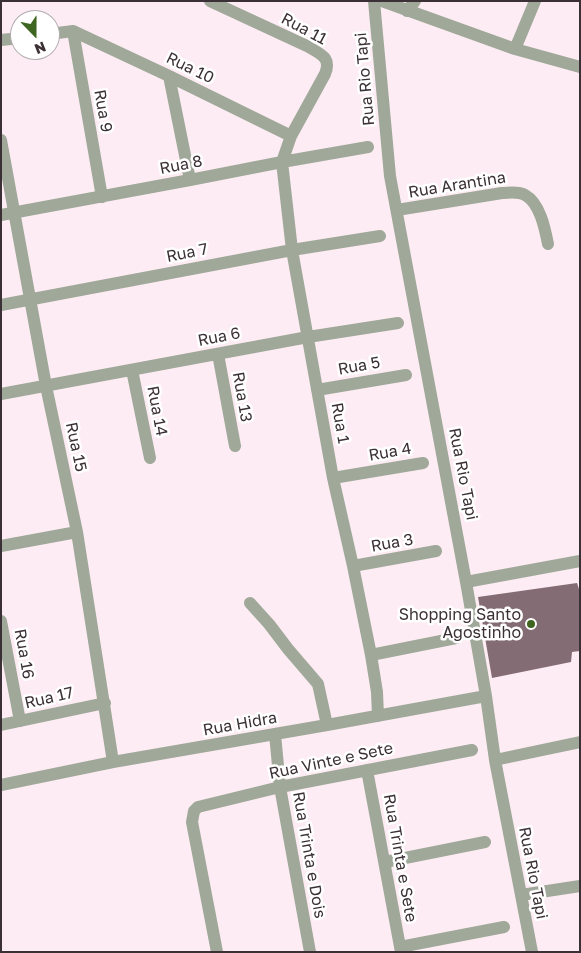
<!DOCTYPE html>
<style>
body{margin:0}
#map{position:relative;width:581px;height:953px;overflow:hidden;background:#fdecf3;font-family:"Golos Text",sans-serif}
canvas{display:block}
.frame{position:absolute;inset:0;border:2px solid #3b3035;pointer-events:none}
.north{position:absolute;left:10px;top:10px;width:50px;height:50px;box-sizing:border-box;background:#fff;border:1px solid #b1acae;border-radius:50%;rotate:158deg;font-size:14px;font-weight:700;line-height:20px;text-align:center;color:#3b3035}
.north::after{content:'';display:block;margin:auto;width:18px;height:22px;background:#3f6620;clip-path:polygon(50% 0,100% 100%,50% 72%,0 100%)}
</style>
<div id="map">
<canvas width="581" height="953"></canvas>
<div class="frame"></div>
<div class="north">N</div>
</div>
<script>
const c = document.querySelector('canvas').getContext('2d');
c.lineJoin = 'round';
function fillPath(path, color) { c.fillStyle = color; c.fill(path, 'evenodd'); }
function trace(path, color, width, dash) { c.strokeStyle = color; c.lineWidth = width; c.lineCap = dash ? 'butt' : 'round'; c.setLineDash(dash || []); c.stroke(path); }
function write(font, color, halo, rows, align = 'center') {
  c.font = font + ' "Golos Text",sans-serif'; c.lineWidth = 5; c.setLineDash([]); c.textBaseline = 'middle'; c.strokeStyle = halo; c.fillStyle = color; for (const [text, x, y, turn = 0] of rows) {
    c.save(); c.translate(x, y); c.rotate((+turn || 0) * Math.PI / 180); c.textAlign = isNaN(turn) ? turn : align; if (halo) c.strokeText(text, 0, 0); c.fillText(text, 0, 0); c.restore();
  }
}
const building = new Path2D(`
 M577,583L580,592V651L572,652L571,662L492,678L478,597Z`);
const minor = new Path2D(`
 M210,1L307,46C320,54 332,57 325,74L291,136L282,162L292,250L333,478L353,566L371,655L377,692L378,716
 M374,1L390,176L466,582L486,696L495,760L532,952
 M382,1L515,49L580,67
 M407,11L415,1
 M73,31L169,76L291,136
 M73,31L102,197
 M50,34L73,31
 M1,40L20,38
 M515,49L535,1
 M169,76L190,180
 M1,140L46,386L77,532L113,762
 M397,210L502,193C509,193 518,191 525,195C540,203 545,229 548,244
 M1,215L190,180L282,162L368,147
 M1,305L292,250L380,236
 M218,354L235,446
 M132,370L150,458
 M317,390L406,375
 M1,394L308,337L398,323
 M333,478L423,463
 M1,546L77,532
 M353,566L436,551
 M466,582L580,561
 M250,603L269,624L288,649L318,684L327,725
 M1,621L20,721
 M371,655L456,638
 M1,725L105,703
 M275,734L280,787L310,952
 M495,760L580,742
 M367,770L401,952
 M1,785L113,762L327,725L486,696
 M385,862L485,842
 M521,895L580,886
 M400,947L504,927
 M217,952L192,822L194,811L198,807L280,787L472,750`);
const markers = [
 [531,624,5,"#3f6620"]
];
const streetNames = [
 ["Rua 11",304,29,28],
 ["Rua 10",190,68,26],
 ["Rua Rio Tapi",365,79,-95],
 ["Rua 9",103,111,80],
 ["Rua 8",181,165,-11],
 ["Rua Arantina",457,185,-9],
 ["Rua 7",187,253,-11],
 ["Rua 6",219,337,-11],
 ["Rua 5",359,366,-10],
 ["Rua 13",242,397,80],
 ["Rua 14",157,411,79],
 ["Rua 1",340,423,80],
 ["Rua 15",76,447,78],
 ["Rua 4",390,452,-10],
 ["Rua Rio Tapi",463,474,79],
 ["Rua 3",392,543,-10],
 ["Rua 16",24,654,80],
 ["Rua 17",49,698,-13],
 ["Rua Hidra",240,724,-10],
 ["Rua Vinte e Sete",331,761,-12],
 ["Rua Trinta e Dois",309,855,80],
 ["Rua Trinta e Sete",400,858,80],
 ["Rua Rio Tapi",533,873,79]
];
const poiNames = [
 ["Shopping Santo",521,615],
 ["Agostinho",521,633]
];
fillPath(building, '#846c75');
trace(minor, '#9fa899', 12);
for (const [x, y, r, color] of markers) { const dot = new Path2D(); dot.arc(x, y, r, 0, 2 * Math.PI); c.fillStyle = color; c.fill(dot); trace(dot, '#fff', 2); }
write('16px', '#3b3035', '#fff', streetNames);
write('16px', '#3b3035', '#fff', poiNames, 'right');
</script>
